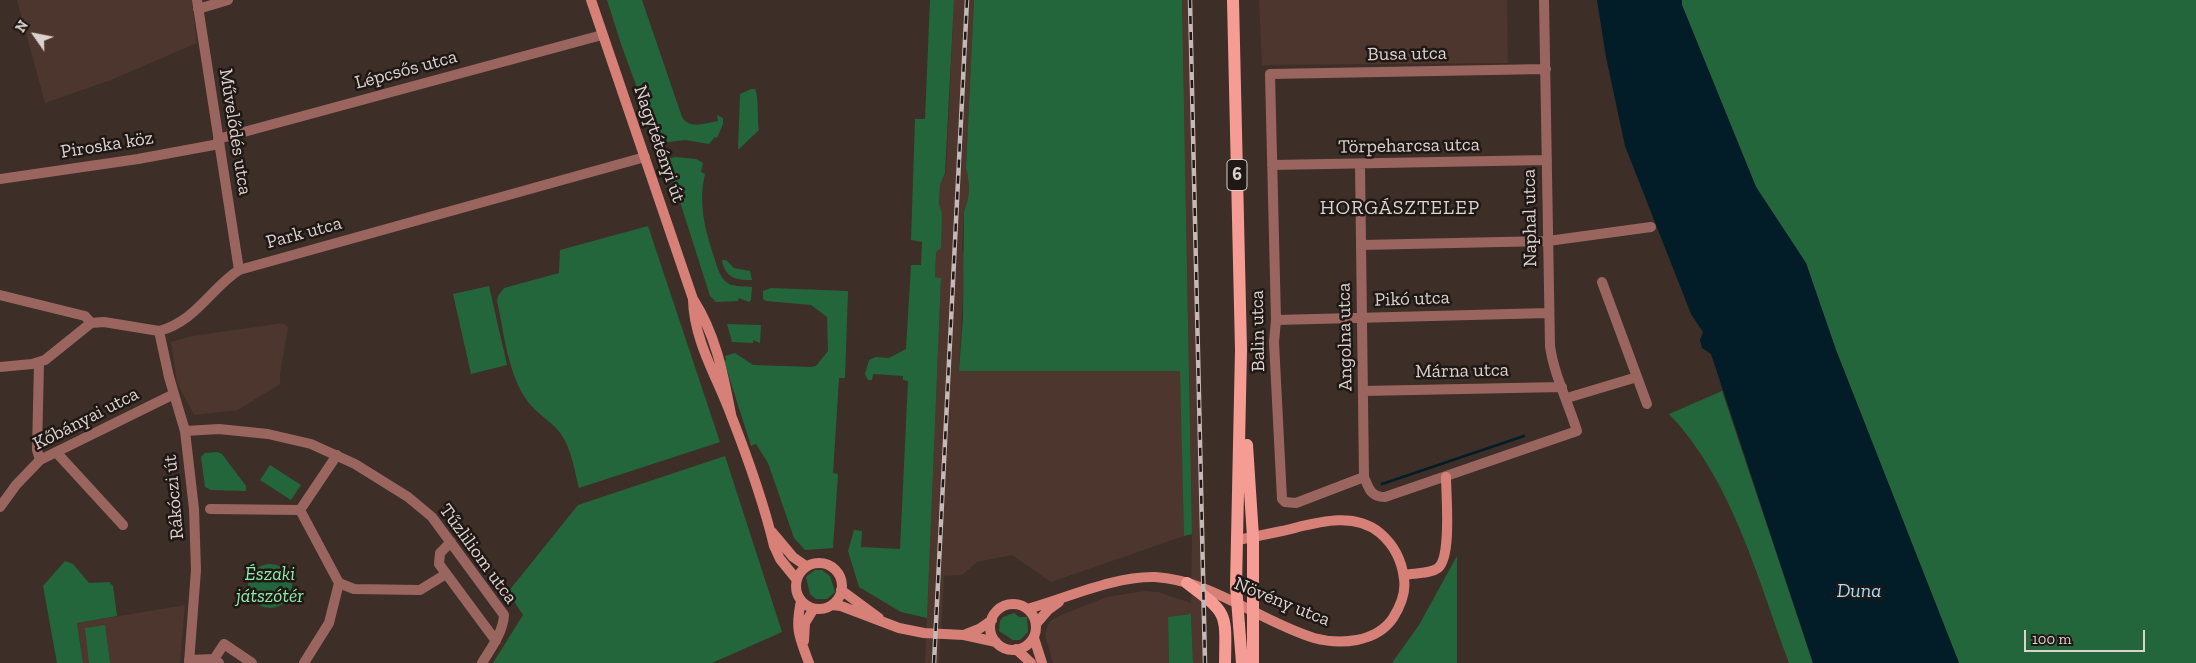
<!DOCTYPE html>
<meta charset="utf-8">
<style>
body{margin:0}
#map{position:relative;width:2196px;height:663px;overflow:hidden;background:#3d2e28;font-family:"Zilla Slab",serif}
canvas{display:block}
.north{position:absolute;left:10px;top:10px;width:50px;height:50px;-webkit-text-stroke:4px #1f1815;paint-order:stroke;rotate:303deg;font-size:14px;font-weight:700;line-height:20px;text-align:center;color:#dcd2cf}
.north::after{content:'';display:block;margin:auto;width:18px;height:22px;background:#dcd2cf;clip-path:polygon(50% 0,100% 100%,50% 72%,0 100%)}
.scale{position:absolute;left:2024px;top:630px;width:121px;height:22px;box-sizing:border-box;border:2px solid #dcd2cf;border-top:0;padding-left:6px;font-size:15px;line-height:18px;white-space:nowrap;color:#dcd2cf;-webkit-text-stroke:4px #1f1815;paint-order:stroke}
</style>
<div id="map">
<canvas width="2196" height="663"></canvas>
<div class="north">N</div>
<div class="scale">100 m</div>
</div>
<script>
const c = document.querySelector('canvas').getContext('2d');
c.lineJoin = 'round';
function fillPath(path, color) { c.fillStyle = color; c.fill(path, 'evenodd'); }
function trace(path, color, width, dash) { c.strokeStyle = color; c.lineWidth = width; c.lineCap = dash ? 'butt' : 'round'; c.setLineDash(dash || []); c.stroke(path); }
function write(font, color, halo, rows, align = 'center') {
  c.font = font + ' "Zilla Slab",serif'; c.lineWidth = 5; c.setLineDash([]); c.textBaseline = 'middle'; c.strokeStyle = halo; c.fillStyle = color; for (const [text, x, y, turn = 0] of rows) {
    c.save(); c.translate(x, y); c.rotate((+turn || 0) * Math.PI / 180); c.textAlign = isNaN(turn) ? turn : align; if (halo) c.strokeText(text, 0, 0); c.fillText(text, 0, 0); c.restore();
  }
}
const built = new Path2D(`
 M17,0H192L197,43L111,80L45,103Z
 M954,0H974L966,168L970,181L969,199L964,211L962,249L965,255L959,371H1181L1184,536L1051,582L1012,555L977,562L962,575L944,576L939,663H925L941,278L935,277L936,252L942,213L939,204L940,184L946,173Z
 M1182,0H1192L1208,663H1193L1191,614L1168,617L1169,663H1053L1045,635L1047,627L1051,620L1061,615L1107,597L1144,591L1158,592L1191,603L1192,534Z
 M1259,0H1507L1508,63L1262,65Z
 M283,323L288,327L280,374V384L238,410L194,415L177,383L171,342L192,336Z
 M185,605L180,663H83L77,623Z`);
const green = new Path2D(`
 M607,0H642L682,117C690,130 705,123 718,121L717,115L723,118V124L717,138L715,137L709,144L685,140L660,143L656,140L621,44Z
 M930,0H954L945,173L940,185L939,204L942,213L941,248L936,252L935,277L941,278L927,618L901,612L859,587L848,551L854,530L862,531L861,547L900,549L908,381L903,380V376L873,374L872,380H868L865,374L869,360L876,357L889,358L906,349L911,265H921L922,242L911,240L915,119H925Z
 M974,0H1182L1192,534L1184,536L1180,371H959L963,317L964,211C971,196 970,183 966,168Z
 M1682,0H2196V663H1959L1836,350L1806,263L1756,187L1682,5Z
 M751,89H755C759,96 757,120 759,130L738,150L740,94Z
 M676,157L696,159L703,163L701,172L705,174C698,203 705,229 714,257C717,266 720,279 729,284C735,287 744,286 752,287L751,300L749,302L739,298L738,301L716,302L710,296L668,164L670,158Z
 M648,226L720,442L579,488C574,468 571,444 556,428C544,416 534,412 524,396C507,368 504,332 497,301L498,296L504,288L559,273L560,250Z
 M722,260H726L734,268L750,271L752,280C736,280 725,278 722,260Z
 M489,286L507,365L471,374L453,294Z
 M771,288L848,291L845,378H839L833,473L838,474L833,548L805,550L794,538L768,463L756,444L751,446L724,361L726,360L725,356L735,353L753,365L811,367L816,366L828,351L827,317L811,305L766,301L763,299V291Z
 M727,324L761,325L760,343L753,340V343L732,342Z
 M1722,391L1813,663H1789C1758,580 1732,479 1669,414Z
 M217,452L222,454L246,486V491L211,490L205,487L201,457L205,453Z
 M725,456L782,632L712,663H493L523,615L508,592L578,505Z
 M270,465L301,485L291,500L260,480Z
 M1457,556V663H1392L1419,625Z
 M65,561L73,564L89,583L109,582L113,586L117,616L77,623L83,663H57L43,586Z
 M248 586a22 22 0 1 1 44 0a22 22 0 1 1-44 0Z
 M815,570H822L830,576L835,592L827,599H816L810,594L806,577Z
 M1014,613L1019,617H1027L1028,632L1020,640H1013L999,631L1000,621L1003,617Z
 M1191,614L1193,663H1169L1168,617Z
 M105,625L110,663H89L85,628Z`);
const water = new Path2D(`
 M1597,0H1682V5L1756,187L1806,263L1836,350L1959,663H1813L1711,354L1702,348L1700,340L1703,332L1691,314L1625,146L1606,57Z`);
const stream = new Path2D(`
 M1382,484L1524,436`);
const street = new Path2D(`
 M197,0L239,270
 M198,9L228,0
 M218,139L602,35
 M1272,165L1547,160
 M1360,165L1364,477C1369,489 1371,497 1385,497L1577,431C1568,402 1554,375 1550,346L1544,0
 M0,179L138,159L219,144
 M1361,245L1548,241L1651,227
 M1602,282L1647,404
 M0,295L85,316L91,323
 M1276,320L1549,313
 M159,331L169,377L185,431L194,509L196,570L189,663
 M39,363L37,450L40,460
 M0,367L32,364L45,360L91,323L104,322L159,331C195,322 211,288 239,270L645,157
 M1363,391L1562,387
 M1567,398L1637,377
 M185,431L219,429L268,434L311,444L355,464L408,497L432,517L504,615C503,633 491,648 482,663
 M56,452L123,525
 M1364,477L1296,503L1285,502L1282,499L1274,342L1276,320L1270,74L1546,69
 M0,507L16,485L40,460L174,394
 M210,509L300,510
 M451,542L440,553L439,564L496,641
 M339,583L354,589L420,590L446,574
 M214,659L224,644L252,663
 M189,660L214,659L219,663
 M304,663L329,623L339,583L300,510L337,455`);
const secondary = new Path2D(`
 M591,0L693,299C716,335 723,373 731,414
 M693,300C694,341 717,377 731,415C747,456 764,504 774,546L780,559L797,580
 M772,532L793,557L806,566
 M796 586a23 23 0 1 1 46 0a23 23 0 1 1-46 0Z
 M1404,575C1414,573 1430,574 1438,568C1452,557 1446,495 1446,477
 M841,590L879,618
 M801,601C795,630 799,636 809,663
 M990 627a23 23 0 1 1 46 0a23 23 0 1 1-46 0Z
 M832,605L841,606L899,628L924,633L964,635L996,642
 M1027,609C1067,598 1114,576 1155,577C1211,580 1261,622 1314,638C1340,645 1376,643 1393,618C1400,607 1406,592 1404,579C1402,561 1394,545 1380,533C1352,510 1313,524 1282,531C1267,534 1252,537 1238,540
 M1036,624L1048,610L1059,602
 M964,635L979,629L992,620
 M1034,638L1042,663
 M804,641L805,623L813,610
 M1016,649L1031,663`);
const primary = new Path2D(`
 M1233,0L1241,350L1236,586
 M1247,445L1253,537V592
 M1187,583C1228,614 1226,611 1225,663
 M1239,625L1242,663
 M1253,630V663`);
const rail = new Path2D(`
 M1190,0L1205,663
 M934,663L967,0`);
const primaryBridge = new Path2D(`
 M1236,586L1239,625
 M1253,630V592`);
const shields = [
 [1237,175,20]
];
const shieldNames = [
 ["6",1237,175]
];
const streetNames = [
 ["Busa utca",1407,54,-1],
 ["Lépcsős utca",406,70,-15],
 ["Művelődés utca",235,132,81],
 ["Nagytétényi út",659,144,71],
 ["Piroska köz",107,145,-9],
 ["Törpeharcsa utca",1409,146,-1],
 ["Naphal utca",1530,218,-91],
 ["Park utca",304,233,-15],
 ["Pikó utca",1412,299,-2],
 ["Balin utca",1258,331,-91],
 ["Angolna utca",1345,337,-91],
 ["Márna utca",1462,371,-1],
 ["Kőbányai utca",86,419,-27],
 ["Rákóczi út",174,497,-95],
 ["Tűzliliom utca",478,554,54],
 ["Növény utca",1282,602,22]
];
const parkNames = [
 ["Északi",270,575],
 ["játszótér",270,597]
];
const neighbourhoodNames = [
 ["HORGÁSZTELEP",1400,208]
];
const waterNames = [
 ["Duna",1859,591]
];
fillPath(built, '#4c362e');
fillPath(green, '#24663b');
fillPath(water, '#021d28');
trace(stream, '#021d28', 2.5);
trace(street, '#9b655f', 10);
trace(secondary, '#d68078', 10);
trace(primary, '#f59d94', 12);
trace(rail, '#c4b9b6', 4.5);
trace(rail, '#1f1815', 2.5, [8]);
trace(primaryBridge, '#f59d94', 12);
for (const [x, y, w] of shields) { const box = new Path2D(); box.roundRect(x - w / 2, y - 15.5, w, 31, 4); c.fillStyle = '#1f1815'; c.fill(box); trace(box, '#dcd2cf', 1); }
write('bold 18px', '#dcd2cf', null, shieldNames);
write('19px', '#dcd2cf', '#1f1815', streetNames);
write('italic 19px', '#8eeaa8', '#1f1815', parkNames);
c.letterSpacing = '1px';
write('20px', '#dcd2cf', '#1f1815', neighbourhoodNames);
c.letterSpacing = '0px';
write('italic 20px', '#a0e0fd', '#1f1815', waterNames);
</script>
